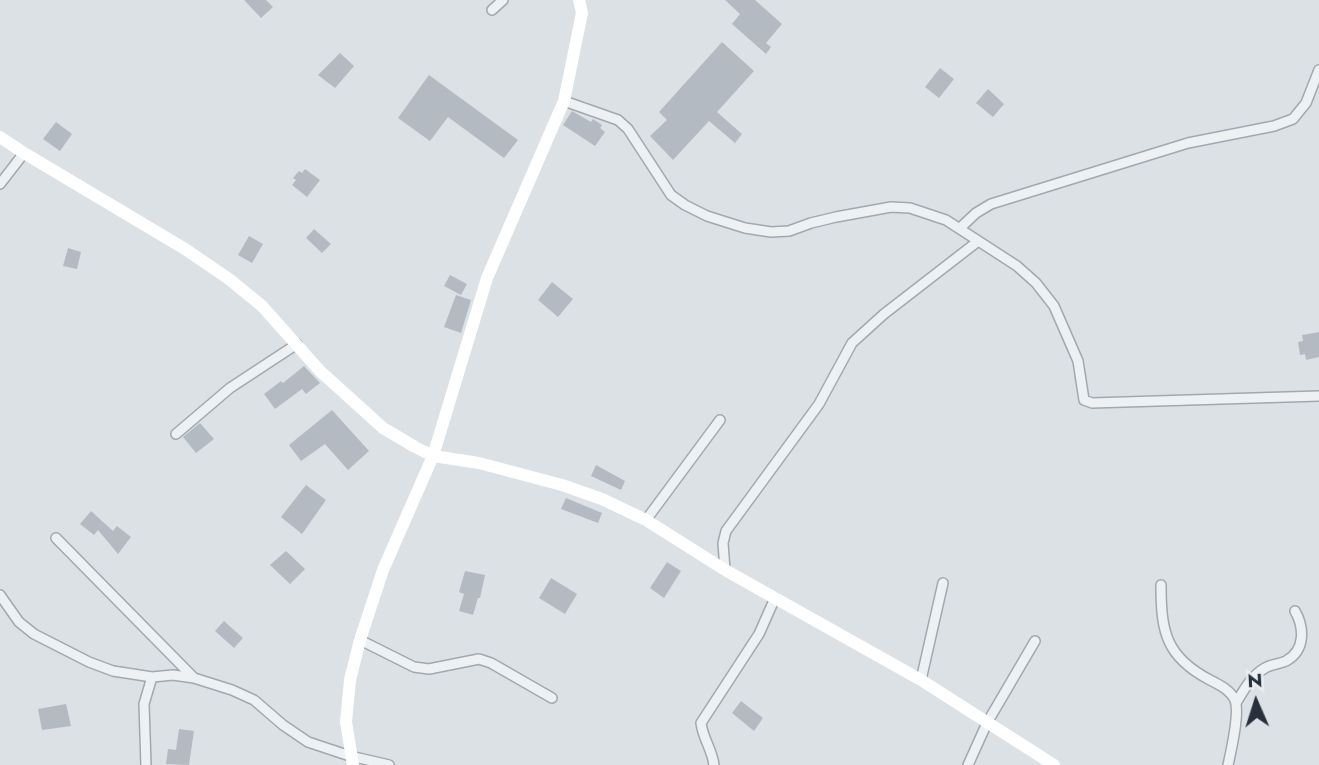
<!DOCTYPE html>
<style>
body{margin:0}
#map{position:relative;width:1319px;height:765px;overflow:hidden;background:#dce1e5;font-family:Jost,sans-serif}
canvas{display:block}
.north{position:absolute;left:1221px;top:667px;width:70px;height:70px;-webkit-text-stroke:5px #ebeff3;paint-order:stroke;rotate:357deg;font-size:19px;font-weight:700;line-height:28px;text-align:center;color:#27303b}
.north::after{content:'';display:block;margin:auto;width:24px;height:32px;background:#27303b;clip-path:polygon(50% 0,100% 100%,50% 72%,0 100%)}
</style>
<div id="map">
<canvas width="1319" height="765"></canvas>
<div class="north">N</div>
</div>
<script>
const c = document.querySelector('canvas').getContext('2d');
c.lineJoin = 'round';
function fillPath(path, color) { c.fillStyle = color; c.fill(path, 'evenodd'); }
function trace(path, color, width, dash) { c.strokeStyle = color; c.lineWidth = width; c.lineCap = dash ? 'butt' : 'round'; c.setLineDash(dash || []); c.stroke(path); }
const building = new Path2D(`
 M244,0H266L273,7L261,18Z
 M725,0H755L782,24L766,43L771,47L766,54L732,24L740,14Z
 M722,42L754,71L717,112L742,134L735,143L709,121L673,160L650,136L667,120L659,112Z
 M340,53L354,66L335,88L318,75Z
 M940,68L954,79L939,98L925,87Z
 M429,75L518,140L504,158L448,117L430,141L398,118Z
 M988,89L1004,104L993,117L976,103Z
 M572,111L591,122L593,119L602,125L600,128L605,132L595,146L563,125Z
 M56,122L72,134L60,151L43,139Z
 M305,169L320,180L307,197L292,185L296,180L293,178L299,171L302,173Z
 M314,229L331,244L322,253L306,238Z
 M249,236L263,244L252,263L238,255Z
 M68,248L81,252L77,269L63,266Z
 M450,275L467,284L461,295L444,286Z
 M552,282L573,299L558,317L538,300Z
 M456,295L471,300L461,333L444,327Z
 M1319,332V357L1306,360L1305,354L1300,355L1298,342L1303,341L1302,335Z
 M304,366L320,383L306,394L302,389L275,409L264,394L281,381L283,383Z
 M332,410L369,451L348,470L325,444L301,461L289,445Z
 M200,423L214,439L196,453L183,437Z
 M596,465L625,481L621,490L591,476Z
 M306,485L326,500L302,534L281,517Z
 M566,498L602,513L598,523L561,509Z
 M91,511L113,531L117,526L131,537L118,554L98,530L94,535L80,524Z
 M286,551L305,569L290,584L270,565Z
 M667,562L681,571L664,598L650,588Z
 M465,571L485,575L480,598H478L473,615L459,611L464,594L459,592Z
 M551,578L577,594L565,614L539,598Z
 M224,621L243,638L234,648L215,631Z
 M741,701L763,718L754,731L732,713Z
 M66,704L71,726L42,730L38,709Z
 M179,729L194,731L189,765L166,764L168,749L176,750Z`);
const street = new Path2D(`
 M492,10L503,0
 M564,101L618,120L628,129L671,195L685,205L707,216L745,228L771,232L789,231L811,223L836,217L891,207L910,208L946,220L1017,266L1036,283L1054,306L1078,361L1084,400L1092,403L1319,396
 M0,184L24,153
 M960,228L976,213L991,204L1188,143L1274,126L1293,119L1306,103L1319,70
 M176,434L230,388L297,344
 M646,520L720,420
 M56,538L194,678
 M725,570L723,543L726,531L819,404L852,343L884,314L977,242
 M1161,585C1161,632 1166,657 1210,680C1220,685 1230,690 1235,700C1240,713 1231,751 1228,765
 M0,595L19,622L34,634L89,662L113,671L152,677L173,675L194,678L232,690L254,700L283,725L308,742L350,756L389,765
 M360,640L414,667L429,669L479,659L491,663L552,698
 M921,680L943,583
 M1236,703C1244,690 1251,676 1265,668C1271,664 1280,664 1286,661C1306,650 1304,627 1295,611
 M146,765L144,704L152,677
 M714,765C712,749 703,739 701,723L759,634L775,598
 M968,765L987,723L1035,641`);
const secondary = new Path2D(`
 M0,137L24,153L185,249L229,279L262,306L320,371L383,428L415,447L433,456L479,463L562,485L602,499L646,520L725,570L921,680L1054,765
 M353,765L346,722L350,680L360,640L383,570L433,456L487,278L564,101L582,13L579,0`);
fillPath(building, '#b4bac2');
trace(street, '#a2a8af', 12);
trace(street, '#eef1f4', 9);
trace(secondary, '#fff', 12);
</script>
